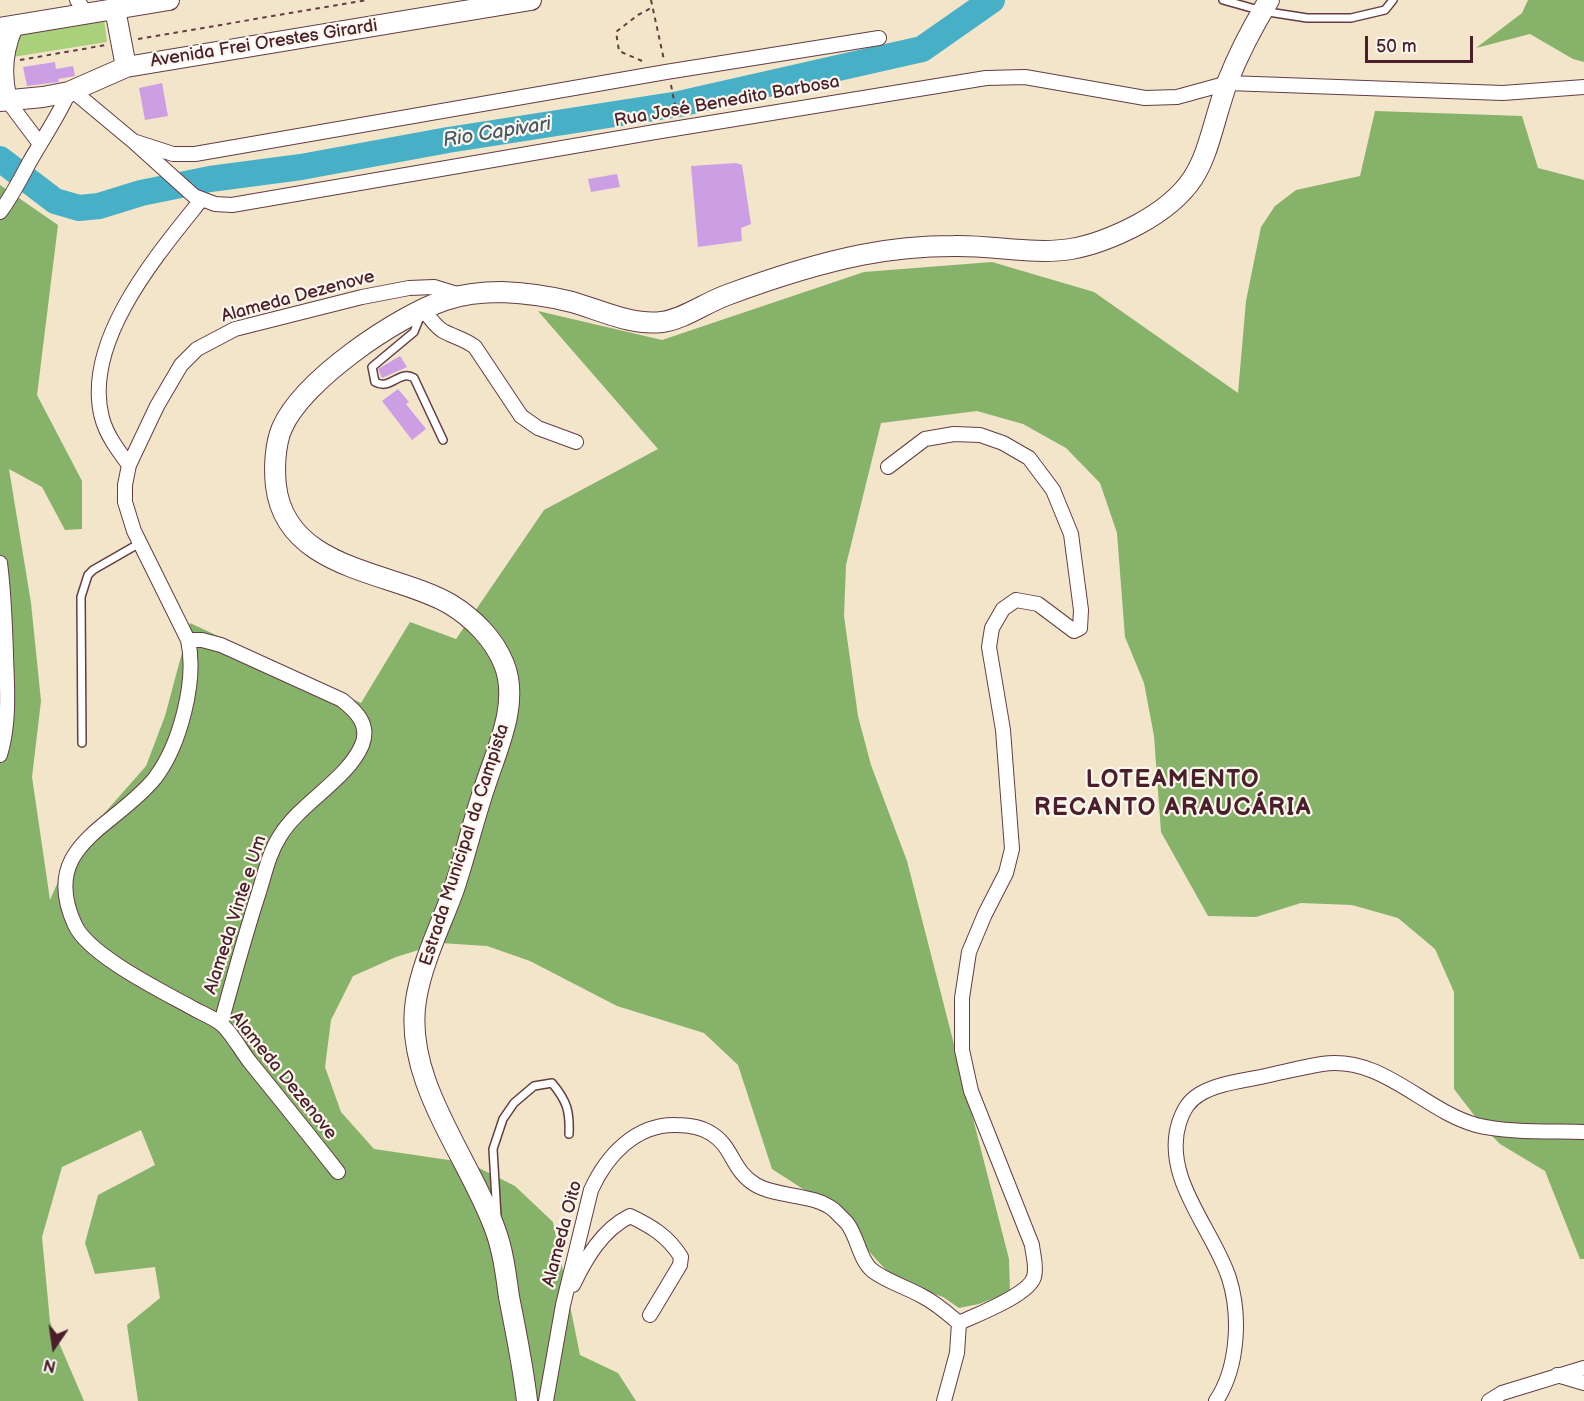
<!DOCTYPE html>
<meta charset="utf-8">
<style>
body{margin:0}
#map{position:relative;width:1584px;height:1401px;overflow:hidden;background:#f2e5ca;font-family:"Balsamiq Sans",sans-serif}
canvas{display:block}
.north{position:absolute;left:24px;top:1317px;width:60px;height:60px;-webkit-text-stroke:4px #fbf7ec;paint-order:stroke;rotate:193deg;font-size:16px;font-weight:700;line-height:24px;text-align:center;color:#4a1f2b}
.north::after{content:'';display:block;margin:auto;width:21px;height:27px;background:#4a1f2b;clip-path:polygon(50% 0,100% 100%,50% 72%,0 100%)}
.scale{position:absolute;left:1365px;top:36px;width:108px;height:27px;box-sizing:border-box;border:3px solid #4a1f2b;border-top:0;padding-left:8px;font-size:18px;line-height:21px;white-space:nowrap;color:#4a1f2b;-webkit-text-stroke:4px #fbf7ec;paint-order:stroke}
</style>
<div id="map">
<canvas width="1584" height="1401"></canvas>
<div class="north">N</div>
<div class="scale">50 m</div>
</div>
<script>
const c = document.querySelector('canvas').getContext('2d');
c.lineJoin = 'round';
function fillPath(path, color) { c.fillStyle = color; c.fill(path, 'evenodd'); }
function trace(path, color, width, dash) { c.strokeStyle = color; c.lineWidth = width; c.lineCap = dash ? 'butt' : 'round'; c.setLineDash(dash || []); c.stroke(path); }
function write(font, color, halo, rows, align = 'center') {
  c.font = font + ' "Balsamiq Sans",sans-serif'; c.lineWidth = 4.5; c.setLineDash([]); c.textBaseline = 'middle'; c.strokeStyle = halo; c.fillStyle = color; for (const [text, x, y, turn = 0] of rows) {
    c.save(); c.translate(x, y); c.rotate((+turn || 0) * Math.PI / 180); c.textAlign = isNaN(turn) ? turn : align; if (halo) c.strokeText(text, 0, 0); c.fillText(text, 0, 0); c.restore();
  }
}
const green = new Path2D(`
 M104,19L107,42L0,59V36Z`);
const forest = new Path2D(`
 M1528,0H1584V62L1573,59L1530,34L1476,48L1522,13Z
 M1375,111L1522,116L1538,168L1584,180V1259H1580L1545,1171L1500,1144L1484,1128L1454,1089V992L1435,949L1398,918L1352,905L1301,903L1256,917L1208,916L1161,832L1154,736L1144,683L1125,637L1117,533L1100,483L1066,448L1023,424L977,411L881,423L846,565L844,616L858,716L871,765L907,861L1009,1259L1010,1292L979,1304L959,1308L943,1297L896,1281L864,1246L842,1208L803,1189L772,1169L738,1065L704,1033L617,1006L530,961L487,946L441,943L396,957L353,976L331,1020L325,1067L341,1112L374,1149L469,1163L515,1186L553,1222L580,1355L618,1373L636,1401H138L127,1325L160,1298L155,1267L95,1274L85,1243L98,1195L155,1165L141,1130L62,1167L42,1237L50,1322L84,1401H0V185L58,225L37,395L82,481V529L65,530L42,487L9,469L31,603L41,701L32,777L50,900L72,850L146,766L165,716L190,623L361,703L410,622L456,639L544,510L658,449L538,311L662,340L864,272L992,262L1094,292L1238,393L1246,301L1261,227L1275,206L1296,190L1360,176Z`);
const river = new Path2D(`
 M0,159L55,201L79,208L99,206L141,193L210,179L301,167L448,140L679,104L922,49L992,0`);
const building = new Path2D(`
 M55,62L56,69L73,66L75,76L58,79L59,82L27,86L23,67Z
 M162,83L168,116L145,120L139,88Z
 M736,163L742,165L751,224L741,228L742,241L698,247L691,166Z
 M617,174L620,187L591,192L588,179Z
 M400,356L407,367L382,378L378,369Z
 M398,389L409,402L406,404L426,429L412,440L382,401Z`);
const path = new Path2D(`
 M651,0L664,60
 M138,39L367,0
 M20,60L106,45
 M642,61L619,51L616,32L638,15L653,7
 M671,85L677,115`);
const lane = new Path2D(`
 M1223,0L1262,11L1307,18H1351L1385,10L1393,0
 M420,317L414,332L372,367L375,382C391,391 399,369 414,378L443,440
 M82,743L81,597L88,575L93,570L140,543
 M497,1217L493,1149L503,1119L514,1103L534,1086L552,1083C567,1101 570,1111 569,1134`);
const street = new Path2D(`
 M77,0L87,14
 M73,91L133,141L173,154H195L666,72L879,38
 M7,100L40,144
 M133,141L194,196L215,204L232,205L655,132L986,78L1025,77L1145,98L1177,97L1228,83L1503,93L1584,87
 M0,212C12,196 20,180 29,163C43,138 58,117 69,92
 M423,309C429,317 435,326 443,331C454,337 465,339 475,347L521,416L538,428L576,442
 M129,465C118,450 107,436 102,418C82,342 157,255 201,200
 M888,467L925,439L954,434L980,435L1003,443L1029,458L1053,490L1071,534L1081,610L1080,628L1074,631L1038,604L1016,600L1003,609L992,628L989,647L1003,730L1012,849L1006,873L985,914L969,952L962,998V1050L971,1091L1032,1245C1033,1255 1037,1267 1034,1277C1029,1295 976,1315 959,1323
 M0,563C4,593 5,624 6,655C7,688 10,722 0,755
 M188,640H202L221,645L342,700C357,712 370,725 362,745C347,780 301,802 280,836C269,853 265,873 259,892C245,935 233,979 221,1023
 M338,1172C309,1135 280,1099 250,1062C241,1051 231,1031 220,1023C213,1018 204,1014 196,1010C166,993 89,956 75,925C38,845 115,828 155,778C180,745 197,681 188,640L134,531L125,502V485L129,465L157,406L181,365L197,349L235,329L362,297L409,288L434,287L460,295
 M573,1285C586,1258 602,1230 630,1216C651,1226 668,1236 681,1257L680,1265L650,1315
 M1557,1375L1584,1383
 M546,1401L563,1305L591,1190C607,1155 636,1124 676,1125C688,1125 702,1127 712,1134C733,1147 732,1171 756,1185C779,1198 813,1193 834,1210C838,1214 843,1219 847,1223C858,1237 859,1260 873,1271C888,1282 906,1287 922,1296C936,1303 947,1313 959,1323
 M944,1401L957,1353L959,1323
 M1216,1401C1238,1368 1241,1316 1229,1278C1213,1229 1162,1178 1179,1123C1183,1111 1188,1101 1200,1094C1219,1083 1243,1081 1265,1076C1284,1072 1303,1067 1322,1064C1382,1055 1423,1110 1476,1125C1507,1133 1551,1131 1584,1132
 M1489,1401L1502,1393L1584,1368`);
const secondary = new Path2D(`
 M115,9L126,67
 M0,28L169,0
 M7,100C0,74 2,51 13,26
 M0,101L43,97L69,92L126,67L531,0
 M527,1401C523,1366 516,1332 509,1297C506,1275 503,1250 495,1229C469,1157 403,1080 416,1000C422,962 441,925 454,889C465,856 473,822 484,789C496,751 520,704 504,664C494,639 473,618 450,604C393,571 286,571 276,486C274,469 275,444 282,428C303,380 396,317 445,300C463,294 483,292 502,292C526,293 549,296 572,302C600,310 632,326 662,322C684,319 705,303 727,295C770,279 816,264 861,255C891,249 923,246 954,246C992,245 1033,255 1071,249C1094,245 1116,236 1137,225C1209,186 1203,152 1227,83C1238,55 1253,26 1269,0`);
const streetNames = [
 ["Avenida Frei Orestes Girardi",264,44,-9],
 ["Rua José Benedito Barbosa",727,102,-10],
 ["Alameda Dezenove",298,297,-15],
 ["Estrada Municipal da Campista",465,845,-72],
 ["Alameda Vinte e Um",236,915,-72],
 ["Alameda Dezenove",283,1076,51],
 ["Alameda Oito",563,1234,-75]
];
const waterNames = [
 ["Rio Capivari",497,133,-9]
];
const districtNames = [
 ["LOTEAMENTO",1173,781],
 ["RECANTO ARAUCÁRIA",1173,809]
];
fillPath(green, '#a9d07a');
fillPath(forest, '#86b26a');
trace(river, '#47afc6', 26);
fillPath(building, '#cc9ee4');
trace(lane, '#633d43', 10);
trace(street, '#633d43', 16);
trace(secondary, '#633d43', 22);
trace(path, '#633d43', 2, [4.5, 4.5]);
trace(lane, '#fff', 7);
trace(street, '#fff', 14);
trace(secondary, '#fff', 20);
write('18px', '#4a1f2b', '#fbf7ec', streetNames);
write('italic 20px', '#495969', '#fbf7ec', waterNames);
c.letterSpacing = '1.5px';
write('bold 24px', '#4a1f2b', '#fbf7ec', districtNames);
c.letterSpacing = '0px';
</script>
